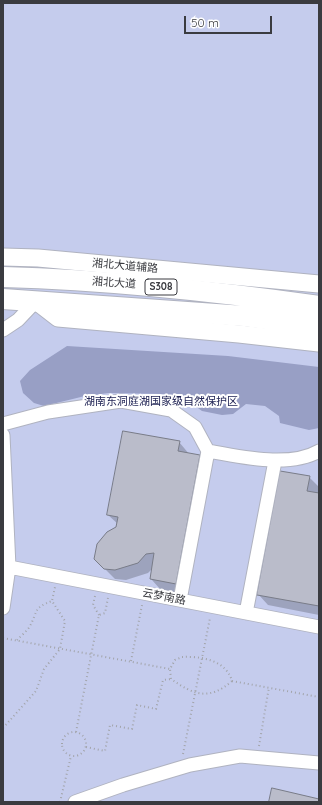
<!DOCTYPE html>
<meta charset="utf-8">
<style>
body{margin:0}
#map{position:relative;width:322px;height:805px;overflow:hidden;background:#f2f4fc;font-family:Quicksand,sans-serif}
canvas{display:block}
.frame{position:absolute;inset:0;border:4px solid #3a3b40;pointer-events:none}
.scale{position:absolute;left:184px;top:16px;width:88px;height:18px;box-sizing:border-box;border:2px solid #3a3b40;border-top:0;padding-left:5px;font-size:12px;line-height:14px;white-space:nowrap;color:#3a3b40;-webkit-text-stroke:3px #fff;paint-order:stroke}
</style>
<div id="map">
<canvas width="322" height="805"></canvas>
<div class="frame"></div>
<div class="scale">50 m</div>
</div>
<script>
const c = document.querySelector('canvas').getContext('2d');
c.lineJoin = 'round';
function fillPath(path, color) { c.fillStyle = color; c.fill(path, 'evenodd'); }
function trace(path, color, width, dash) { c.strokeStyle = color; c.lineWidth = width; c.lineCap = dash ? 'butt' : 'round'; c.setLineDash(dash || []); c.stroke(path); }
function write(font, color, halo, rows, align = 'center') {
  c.font = font + ' Quicksand,"Noto Sans SC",sans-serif'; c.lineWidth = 4; c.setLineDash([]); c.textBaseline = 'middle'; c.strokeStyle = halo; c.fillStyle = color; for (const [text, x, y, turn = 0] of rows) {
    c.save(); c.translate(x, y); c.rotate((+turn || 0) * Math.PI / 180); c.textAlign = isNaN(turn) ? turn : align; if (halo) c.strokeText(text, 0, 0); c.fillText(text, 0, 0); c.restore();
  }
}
const green = new Path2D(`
 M3,3H319V802H3Z`);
const water = new Path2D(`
 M67,346L228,356L319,367V428L309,430L280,423L279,416L265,406L246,404L233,414L222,415L202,411L187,400L161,394L109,393L85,396L44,406L34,403L23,393L20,381L30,370Z`);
const shadow = new Path2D(`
 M179,442L190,455L199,456L210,467L186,594L161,590L151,579L152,569L148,573L126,580L115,579L95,559L117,528L118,524L108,515Z
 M309,477L319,487V615L268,605L258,594Z`);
const building = new Path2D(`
 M123,431L180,441L178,451L200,455L176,584L150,579L154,553L146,554L138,563L115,570L104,569L94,559L97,544L107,532L116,527L118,517L107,515Z
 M280,471L310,476L307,491L319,493V606L257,595Z
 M272,788L319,799V802H269Z`);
const path = new Path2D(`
 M95,596L93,605L99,615
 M3,638L170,669
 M17,640C21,636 27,631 30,626C38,611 33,608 52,601
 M182,657C201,656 226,660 232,681C209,701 194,695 171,679L170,669L175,660Z
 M131,661L142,605
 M232,681L319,697
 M3,728L36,691L44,669L60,649L65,621L52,601L55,587
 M62 744a12 12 0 1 1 24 0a12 12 0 1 1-24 0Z
 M76,732L99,615L105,613L108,598
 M259,746L269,687
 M86,747L105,751L110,725L132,729L137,705L156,709L163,680L171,679
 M183,754L210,618
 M60,802L71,756`);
const minor = new Path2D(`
 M3,330L18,320L36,301
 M3,424L48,412L121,401L171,410L195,427L208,451C240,457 290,468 319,451
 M3,435L9,567L3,608
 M9,567L319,627
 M180,600L208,451
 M246,613L275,461
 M75,802L123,785L190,765L240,756L319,763`);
const major = new Path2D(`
 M3,257L38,258L319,284
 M36,301L58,318L239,334L319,343`);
const highway = new Path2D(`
 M3,277C109,280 214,291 319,306
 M3,299L244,316L319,326`);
const shields = [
 [161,287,32]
];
const shieldNames = [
 ["S308",161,287]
];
const streetNames = [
 ["湘北大道辅路",125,266,5],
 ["湘北大道",114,283,4],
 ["云梦南路",164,597,11]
];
const parkNames = [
 ["湖南东洞庭湖国家级自然保护区",161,402]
];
fillPath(green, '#c5cced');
fillPath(water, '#989fc5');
fillPath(shadow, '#0003');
fillPath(building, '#babcca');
trace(building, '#797c88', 1);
trace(minor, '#b0b3c0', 15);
trace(major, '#b0b3c0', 19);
trace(highway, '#b0b3c0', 22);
trace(path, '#a2a4aa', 2, [1, 3]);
trace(minor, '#fff', 13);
trace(major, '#fff', 17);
trace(highway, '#fff', 20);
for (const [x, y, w] of shields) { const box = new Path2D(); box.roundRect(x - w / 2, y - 8, w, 16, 3); c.fillStyle = '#fff'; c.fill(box); trace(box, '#3a3b40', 1); }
write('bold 10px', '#3a3b40', null, shieldNames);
write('11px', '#3a3b40', '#fff', streetNames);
write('11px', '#212455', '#fff', parkNames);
</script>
